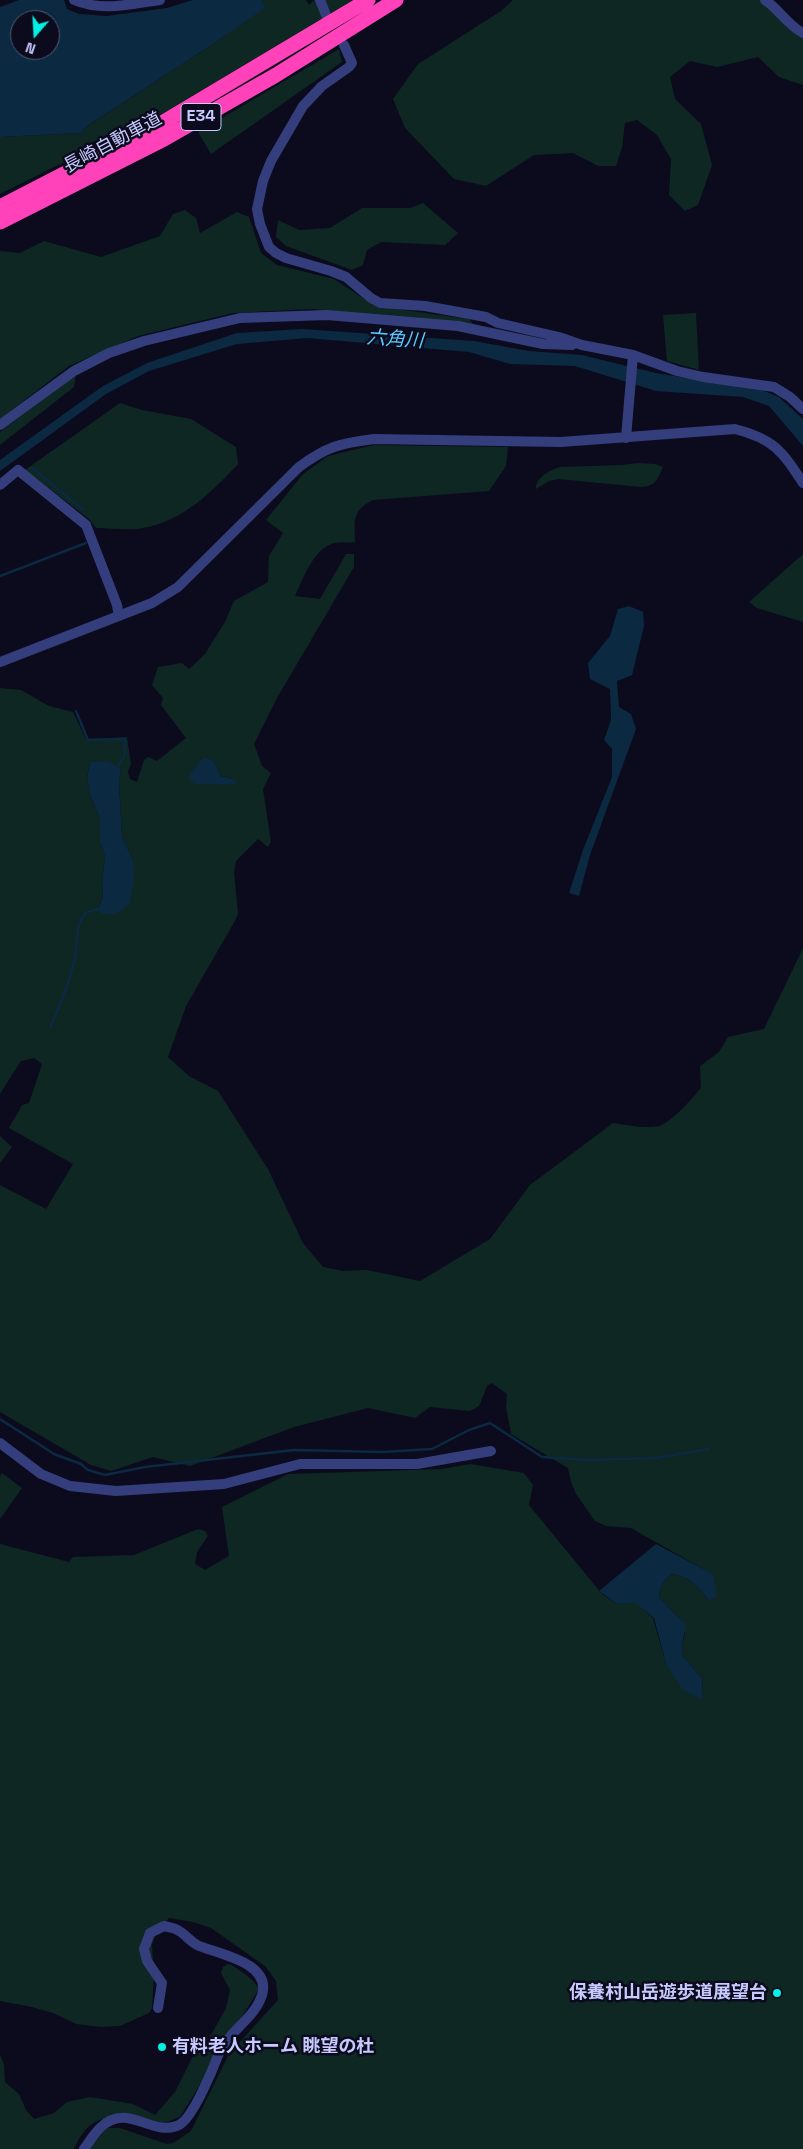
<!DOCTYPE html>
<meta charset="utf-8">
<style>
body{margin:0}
#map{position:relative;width:803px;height:2149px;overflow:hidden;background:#0b0b1d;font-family:"Space Grotesk",sans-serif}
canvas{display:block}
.north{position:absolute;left:10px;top:10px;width:50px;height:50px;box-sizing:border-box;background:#0b0b1d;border:1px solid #565777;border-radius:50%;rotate:199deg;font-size:14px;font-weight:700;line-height:20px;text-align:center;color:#c7c9ff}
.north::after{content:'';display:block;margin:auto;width:18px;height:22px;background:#00f2e4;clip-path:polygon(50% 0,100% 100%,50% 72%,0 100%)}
</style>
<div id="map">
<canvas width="803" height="2149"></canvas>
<div class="north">N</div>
</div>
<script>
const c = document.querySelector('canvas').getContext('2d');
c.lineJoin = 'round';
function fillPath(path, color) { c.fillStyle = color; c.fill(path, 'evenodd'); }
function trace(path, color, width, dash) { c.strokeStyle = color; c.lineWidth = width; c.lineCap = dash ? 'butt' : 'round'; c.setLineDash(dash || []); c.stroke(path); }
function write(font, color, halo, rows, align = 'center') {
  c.font = font + ' "Space Grotesk","Noto Sans JP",sans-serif'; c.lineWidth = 5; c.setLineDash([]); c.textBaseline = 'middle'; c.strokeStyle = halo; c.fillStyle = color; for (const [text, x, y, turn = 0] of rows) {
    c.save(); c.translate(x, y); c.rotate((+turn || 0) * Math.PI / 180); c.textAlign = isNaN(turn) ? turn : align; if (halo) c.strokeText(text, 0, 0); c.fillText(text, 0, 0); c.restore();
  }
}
const green = new Path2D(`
 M262,0H306L309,5L314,0H353L167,111L0,194V137L81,133L87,126L210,46L264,8Z
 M513,0H760L769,5L787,28L803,37V85L779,77L758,57L717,67L690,61L670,77L675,99L701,124L712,165L698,205L685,211L669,195L671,159L657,135L637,120L625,123L622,148L616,166H598L573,153L534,155L486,186L454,179L405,128L393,99L418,64L501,11Z
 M339,49L342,62L211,154L198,132Z
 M423,203L458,233L445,245L381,242L367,250L363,265L352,270L286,246L276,237L278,220L299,230L330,228L362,208H410Z
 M185,210L196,218L200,233L237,212L249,217L261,253L277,265L334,279L375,306L469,319L474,325L312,309L233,313L138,336L69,366L0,419V251L20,253L44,241L101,257L160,236L173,214Z
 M696,313L699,370L667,361L663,315Z
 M76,374L74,387L0,445V432Z
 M120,403L142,410L191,419L236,447L238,464C212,492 183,521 143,528C128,531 111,528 96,528L89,519L25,470Z
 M374,445L508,447L506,466L489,491L373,500C351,511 355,521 355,542C348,543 341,542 335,543C314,547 303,579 295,596L320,599L346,554H354V567L277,698L254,744L262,766L271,773L263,789L271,842L268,847L258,839L236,861L234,872L238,913L236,919L186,1006L168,1057L189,1076L218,1091L268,1169L303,1243L323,1267L343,1271L367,1270L420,1281L490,1239L530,1185L613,1123C627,1125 645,1129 659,1126C669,1124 696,1096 701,1087L700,1066L719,1052L728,1037L764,1029L803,948V2149H88L107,2128H120L167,2144L173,2143L191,2131L229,2054L278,2000L276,1981L265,1966L211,1928L193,1922L169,1918L156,1934L152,1945L154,1975L152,2008L149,2013L120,2026L101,2027L76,2024L53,2013L32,2007L0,2001V1544L69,1562L73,1557L134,1555L198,1529L205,1531L208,1536L197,1552L195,1564L205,1570L229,1556L222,1507L288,1474L442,1469L470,1464L524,1473L533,1485L529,1505L602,1594L617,1604L635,1602L653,1618L666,1664L703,1699L702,1678L683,1656L682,1646L685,1634L681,1620L659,1597C660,1586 663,1581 672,1574C690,1577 699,1587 709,1601L712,1574L631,1528L606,1526L595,1521L576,1494L571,1482L568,1468L511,1434L506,1407L507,1394L492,1383L487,1386L479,1406L470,1411L430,1407L415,1418L368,1408L294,1427L190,1466L153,1457L111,1471L91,1465L0,1412V1185L46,1209L73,1164L9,1128L22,1105L29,1103L42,1064L34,1058L21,1061L0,1094V688L21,690L49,706L73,712L86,739L127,737L131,764L128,772L130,779L137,782L144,760L148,757L157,761L186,738L161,705L163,698L152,685L158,667L182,663L189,669L205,654L225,622L234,601L268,582L269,556L283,533L266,520L302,475L328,456ZM206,757L214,761L221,776L234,779L236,784L221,782ZM90,762L121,769L119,782L122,837L133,860L98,909L103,897L102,884L105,856L100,843V819L90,795L87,778Z
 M638,463L655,464L663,467C657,480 656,486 641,487L558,479L549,481L536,489C535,478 550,470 560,467L622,465Z
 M803,554V622L757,608L749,602Z
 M0,1136L12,1147L0,1163Z
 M2,1473L22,1488L0,1519V1476Z
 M228,1964C236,1966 256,1981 259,1989L180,2117C174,2119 167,2123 161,2123C123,2125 96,2100 74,2149H0V2055L4,2064L5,2082L19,2094L26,2110L34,2119L54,2113L67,2102L90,2097L133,2104L155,2115L175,2092L197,2048L211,2035L226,2008L230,1990L221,1973L223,1967Z`);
const water = new Path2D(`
 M19,0H64L67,9L79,14L107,16L167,8L193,0H262L265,8L210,46L87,126L81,133L0,137V7ZM20,20H50V50H20Z
 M302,329L474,341L529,351L582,355L656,373L762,390L779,397L803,419V446L769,406L743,397L656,391L575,366L510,364L469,352L307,338L237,344L149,371L106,394L0,471V460L103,386L147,363L237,333Z
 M629,606L643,612L644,626L632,675L617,681L619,707L631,714L636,729L590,855L579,896L569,893L583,850L612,777V749L604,740L611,720L610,689L590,679L588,663L610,636L618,609Z
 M206,757L214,761L221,776L234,779L237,784H195L188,777L203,758Z
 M108,761L121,769L119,782L122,837L133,860L134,879L130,903L125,908L115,914H102L98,909L103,897L102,884L105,856L100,843V819L90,795L87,778L90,762Z
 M656,1544L713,1574L717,1596L709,1601C699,1587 690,1577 672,1574C663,1581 660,1586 659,1597L686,1625L682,1646L683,1656L702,1678L703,1700L683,1690L666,1664L654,1618L635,1603L617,1604L599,1591Z`);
const stream = new Path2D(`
 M32,468L83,510
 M0,576L86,543
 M76,711L88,740L125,739L124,757L117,767
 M50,1027C61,1004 70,982 75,957C79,939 74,929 85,913L98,909
 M0,1419L54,1454L81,1464L88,1470L105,1475L145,1467L294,1450L383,1452L432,1449L469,1430L490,1423L542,1457L588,1460L656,1458L709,1449`);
const minor = new Path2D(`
 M74,0C102,12 130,4 160,0
 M320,0L326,15
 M765,0C779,9 787,25 803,33
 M344,45L352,63L349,67L322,86L303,106L271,161L263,181L257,209L260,224L269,247L276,253L286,258L331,271L346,277L371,298L380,303L425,306L486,317L498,323L559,337L582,345L633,355L677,371L703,377L774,387L790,397L803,409
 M0,425L74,371L109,353L144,341L240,318L327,315L458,326L543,344L572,345
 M626,438L633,355
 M0,485L18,470L86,525L117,605L119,616
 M0,662L152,603L178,587L299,467C326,447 340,443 374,439L561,442L735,429C774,439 782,451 803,483
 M0,1443L41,1474L70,1486L116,1491L224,1484L300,1464H417L491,1451
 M84,2149C89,2142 94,2134 100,2128C128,2101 152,2138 179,2125C193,2118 213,2069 219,2053C229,2031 255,2018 262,1995C272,1962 217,1954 197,1945C190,1941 185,1934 179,1931C175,1928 169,1927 164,1926L150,1933L144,1949L147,1961L162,1983L158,2008`);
const highway = new Path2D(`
 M0,207L157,126L368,0
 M0,222L164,139L276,75L396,0`);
const markers = [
 [777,1993,5,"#00f2e4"],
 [162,2047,5,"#00f2e4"]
];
const shields = [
 [201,117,40]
];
const shieldNames = [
 ["E34",201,117]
];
const streetNames = [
 ["長崎自動車道",113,143,-28]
];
const poiNames = [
 ["保養村山岳遊歩道展望台",767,1993],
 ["有料老人ホーム 眺望の杜",172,2047,"left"]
];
const waterNames = [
 ["六角川",395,340,4]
];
fillPath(green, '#0e2722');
fillPath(water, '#0b2941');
trace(stream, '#0b2941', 2.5);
trace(minor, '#353e7d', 10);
trace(highway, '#ff42ba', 15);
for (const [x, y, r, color] of markers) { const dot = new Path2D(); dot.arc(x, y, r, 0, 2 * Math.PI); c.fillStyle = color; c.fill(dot); trace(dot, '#0b0b1d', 2); }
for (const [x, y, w] of shields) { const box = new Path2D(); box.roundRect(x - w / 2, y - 13.5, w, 27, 4); c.fillStyle = '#0b0b1d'; c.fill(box); trace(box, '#c7c9ff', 1); }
write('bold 16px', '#c7c9ff', null, shieldNames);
write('18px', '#c7c9ff', '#0b0b1d', streetNames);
write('bold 18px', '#c7c9ff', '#0b0b1d', poiNames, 'right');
write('italic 19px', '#55cbff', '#0b0b1d', waterNames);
</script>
